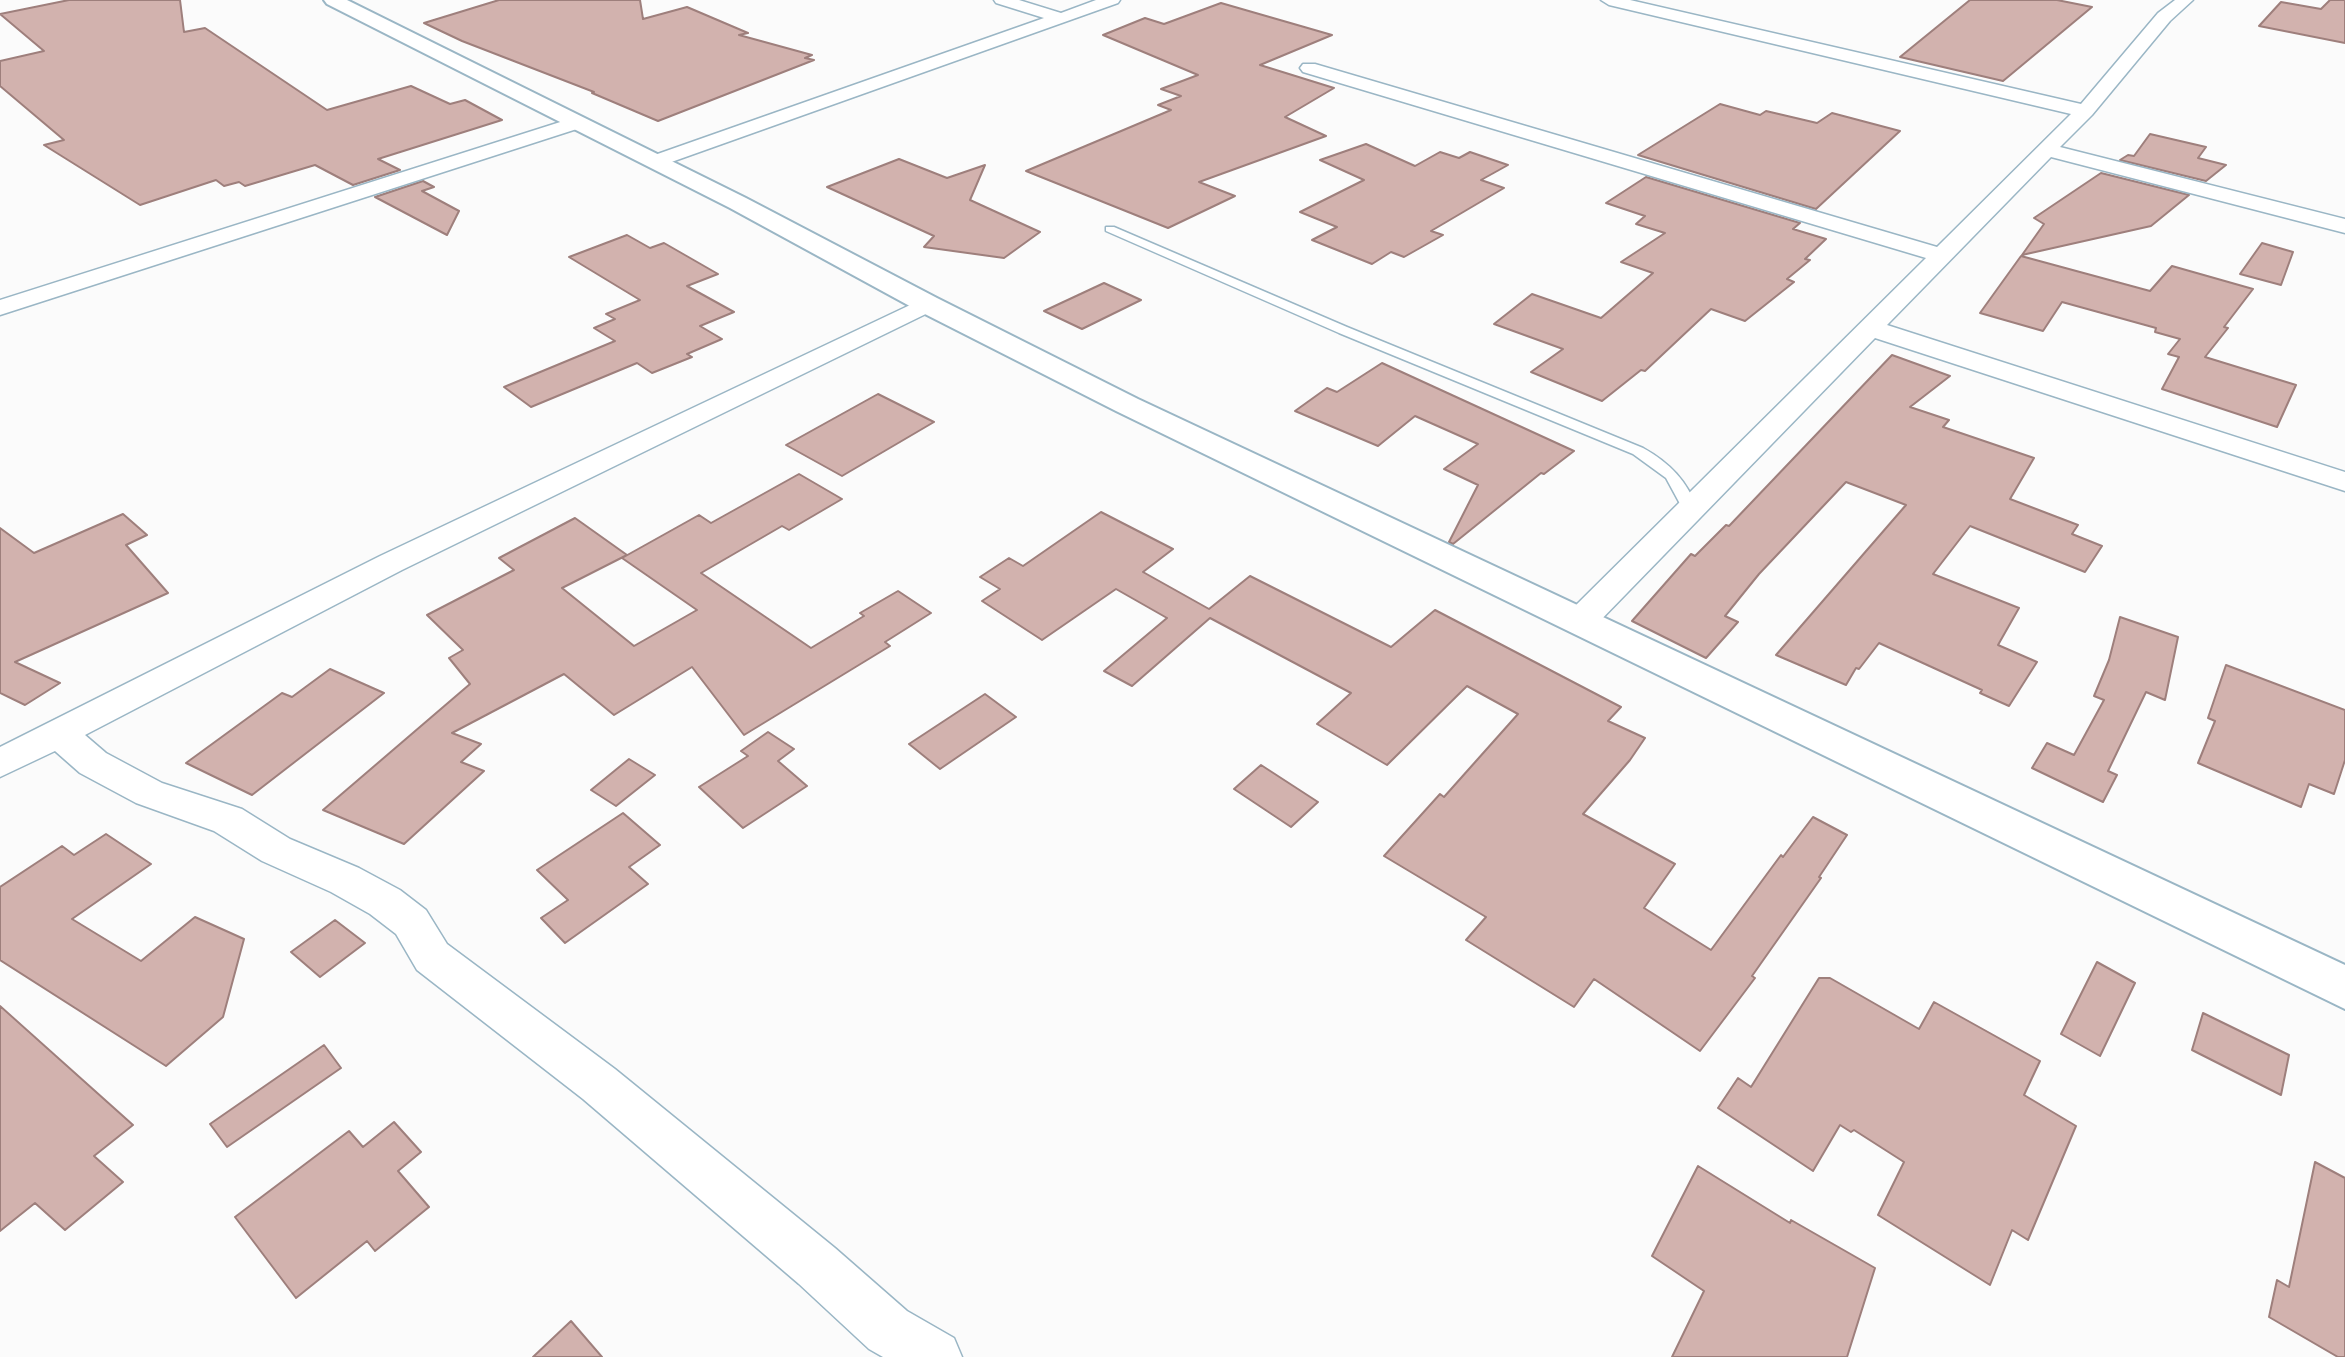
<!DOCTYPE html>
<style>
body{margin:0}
canvas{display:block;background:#fbfbfb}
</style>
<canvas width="2345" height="1357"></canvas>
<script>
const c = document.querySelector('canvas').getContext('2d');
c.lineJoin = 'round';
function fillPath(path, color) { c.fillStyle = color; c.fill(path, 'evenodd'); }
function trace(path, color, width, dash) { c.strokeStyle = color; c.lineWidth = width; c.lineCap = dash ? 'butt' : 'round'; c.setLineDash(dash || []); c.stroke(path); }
const building = new Path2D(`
 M69,0H180L184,32L205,28L327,110L411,86L450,104L465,100L502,120L378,159L400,170L353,185L315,165L245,186L239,182L224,186L216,180L140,205L44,145L64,140L0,86V61L44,51L0,14Z
 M499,0H640L643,19L687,7L748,33L739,35L812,55L805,58L814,60L658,121L592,93L594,92L462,41L424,23Z
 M1970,0H2057L2092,7L2003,81L1900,57Z
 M2330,0H2345V43L2259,26L2281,2L2321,9Z
 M1221,3L1332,35L1260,65L1334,88L1285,117L1326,136L1199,182L1235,196L1168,228L1026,171L1171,110L1158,105L1181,96L1161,89L1198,75L1103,35L1145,18L1164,24Z
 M1720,104L1760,115L1766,111L1817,123L1832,113L1900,131L1816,209L1638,155Z
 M2150,134L2206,147L2198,158L2226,165L2206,181L2120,160L2128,155L2134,156Z
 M1366,144L1415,166L1440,152L1459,158L1470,152L1508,165L1481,180L1504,188L1431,231L1443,235L1404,257L1391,252L1372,264L1312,240L1337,227L1300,212L1364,180L1320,160Z
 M899,159L947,178L985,165L970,200L1040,232L1004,258L924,247L934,236L827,187Z
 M2101,173L2189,195L2151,226L2022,255L2044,224L2034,218Z
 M1646,177L1800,223L1793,229L1826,239L1805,259L1810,260L1787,279L1794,282L1745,321L1711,309L1645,371L1641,370L1602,401L1531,372L1563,349L1494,324L1532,294L1601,318L1653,273L1621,262L1665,233L1636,224L1645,216L1606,203Z
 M423,181L434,187L422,191L459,211L447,235L375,197Z
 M627,235L650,248L664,243L718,274L687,286L734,312L700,326L722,339L687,354L692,357L652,373L637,363L531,407L504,387L615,341L594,328L615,319L606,314L640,300L569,257Z
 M2262,243L2293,252L2281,285L2240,274Z
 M2021,256L2150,291L2172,266L2253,289L2224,327L2228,328L2205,357L2296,385L2277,427L2162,389L2179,357L2168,354L2180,339L2155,332L2156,328L2062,302L2043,331L1980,313Z
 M1104,283L1141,300L1082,329L1044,311Z
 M1892,355L1950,376L1910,407L1949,420L1943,427L2034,458L2010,499L2078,525L2072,534L2102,546L2085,572L1970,526L1933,574L2019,608L1998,645L2037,662L2009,706L1980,693L1982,690L1879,643L1859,669L1856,668L1846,685L1776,655L1906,505L1846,482L1759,574L1725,616L1738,622L1706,658L1632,621L1691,554L1695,556L1726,525L1729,526Z
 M1382,363L1574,451L1544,474L1541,473L1453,544L1449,542L1478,485L1444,469L1478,444L1415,416L1378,446L1295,411L1327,388L1337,392Z
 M878,394L934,422L842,476L786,445Z
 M799,474L842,499L789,530L782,526L701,573L811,648L864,616L860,613L898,591L931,613L885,642L890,646L744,735L692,667L614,715L564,674L452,733L481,744L461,762L484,771L404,844L323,810L470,684L449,658L463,650L427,615L514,570L499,558L575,518L627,555L562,588L634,646L697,610L622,558L699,515L711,523Z
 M1101,512L1173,549L1143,572L1209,609L1250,576L1391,647L1435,610L1621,707L1608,721L1645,738L1630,760L1583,814L1675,864L1644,908L1711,950L1781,855L1783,857L1813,817L1847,835L1819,877L1821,878L1752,976L1755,978L1700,1051L1594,979L1574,1007L1466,940L1486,917L1384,856L1440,794L1444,797L1518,714L1467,686L1387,765L1317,724L1351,693L1210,618L1132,686L1104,671L1167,618L1116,589L1042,640L982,601L1000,589L980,577L1009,558L1023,566Z
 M123,514L147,535L126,545L168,593L15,662L60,683L25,705L0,693V528L34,553Z
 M2120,617L2178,637L2165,700L2146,692L2108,771L2117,775L2103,802L2032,768L2047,743L2074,755L2104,700L2094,696L2109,660Z
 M2226,665L2345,710V760L2334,794L2309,784L2301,807L2198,763L2215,721L2208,718Z
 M330,669L384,693L252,795L186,763L282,693L292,697Z
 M985,694L1016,717L940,769L909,744Z
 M768,732L794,749L778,761L807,786L743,828L699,787L748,756L741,751Z
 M629,759L655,775L616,806L591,790Z
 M1261,765L1318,802L1291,827L1234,789Z
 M623,813L660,845L629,867L648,884L565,943L541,918L568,900L537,870Z
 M106,834L151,864L72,919L141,961L195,917L244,939L223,1017L166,1066L0,960V887L62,846L74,855Z
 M335,920L365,943L320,977L291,952Z
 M2097,962L2135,983L2100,1056L2061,1034Z
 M1819,978H1830L1919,1029L1934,1002L2040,1061L2024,1095L2076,1126L2028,1240L2012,1230L1990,1285L1878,1215L1904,1162L1854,1130L1851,1132L1840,1125L1813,1171L1718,1108L1738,1078L1751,1087Z
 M0,1006L133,1125L94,1156L123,1182L65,1230L35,1203L0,1231Z
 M2203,1013L2289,1055L2281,1095L2192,1050Z
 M324,1045L341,1068L227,1147L210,1124Z
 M394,1122L421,1152L398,1171L429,1207L375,1251L367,1241L296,1298L235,1217L349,1131L363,1147Z
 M2315,1162L2345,1178V1357H2338L2269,1317L2277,1280L2289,1287Z
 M1698,1166L1790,1223L1791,1220L1875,1268L1847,1357H1672L1704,1291L1652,1256Z
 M571,1321L602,1357H533Z`);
const service = new Path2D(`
 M1106,227H1114L1347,327L1643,448C1670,463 1687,481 1698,510L1695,513H1685L1666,478L1633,454L1339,333L1106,231Z`);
const minor = new Path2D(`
 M994,0H1019L1061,13L1096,0H1120L1118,3L663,165H649L646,161L649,157L1044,18L996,3Z
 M1601,0H1630L2081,104L2158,13L2175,0H2193L2170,21L2092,115L2060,147L2345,219V233L2051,157L1887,325L2345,472V491L1875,338L1592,629L1580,632L1568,629L1563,621L1568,613L1926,258L1303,72L1300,68L1303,64H1315L1937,247L2071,114L1609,5Z
 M576,117L583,119L586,123L583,127L0,315V300Z
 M927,297L936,299L939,304L936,309L402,570L85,735L106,753L162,783L242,809L290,839L359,868L400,890L426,910L447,944L615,1069L835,1248L907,1311L954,1338L962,1357H883L869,1349L799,1284L583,1099L417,970L396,934L370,914L331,892L262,861L214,831L136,803L80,773L55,751L0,777V747L380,556Z`);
const tertiary = new Path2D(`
 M324,0H347L746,198L937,298L1138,399L2345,965V1009L1116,411L917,310L730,208L327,4Z`);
fillPath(building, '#d2b2ae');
trace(building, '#9e7f7c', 2);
trace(service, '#9ab6c5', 3);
trace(minor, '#9ab6c5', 3);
trace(tertiary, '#9ab6c5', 4);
fillPath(service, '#fff');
fillPath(minor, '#fff');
fillPath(tertiary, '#fff');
</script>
